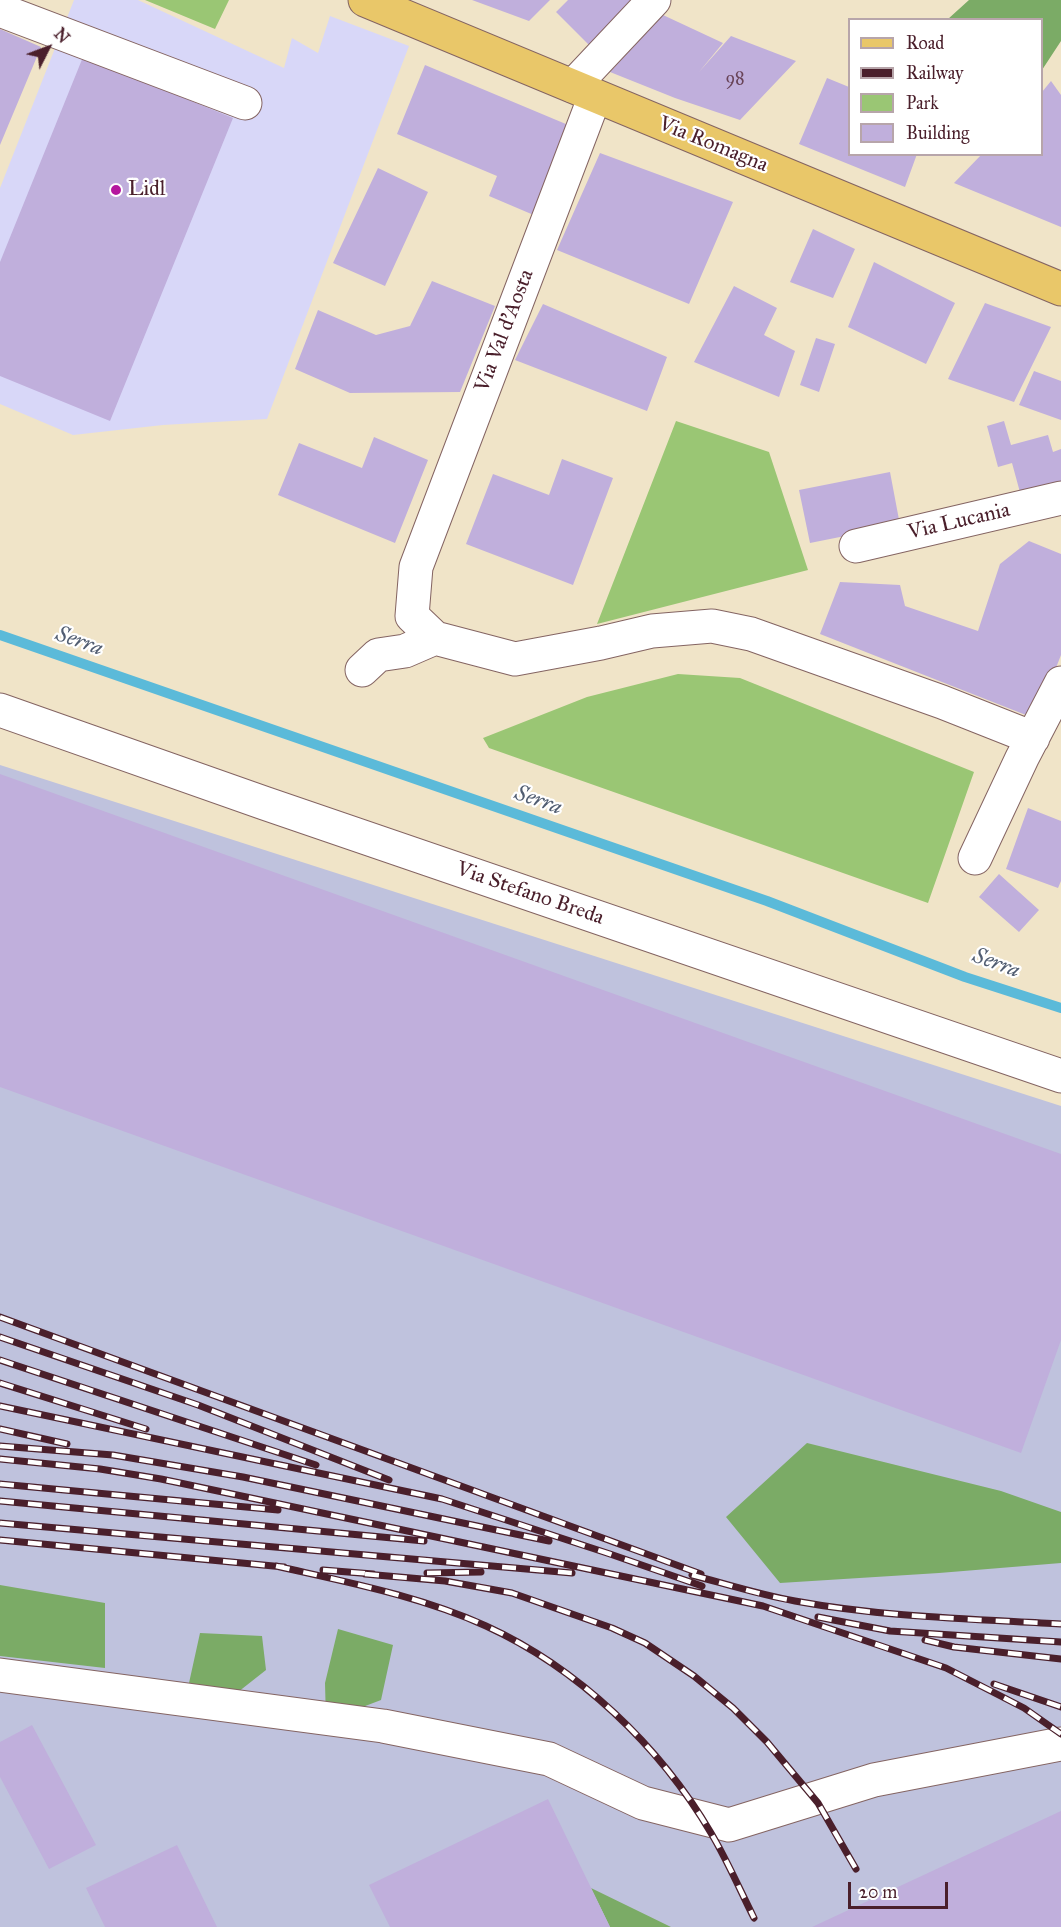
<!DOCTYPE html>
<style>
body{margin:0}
#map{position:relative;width:1061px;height:1927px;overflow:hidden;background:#f0e4c8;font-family:"IM FELL Great Primer",serif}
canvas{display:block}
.legend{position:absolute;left:848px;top:18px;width:195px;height:138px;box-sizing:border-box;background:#fff;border:2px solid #b7a5aa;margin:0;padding:8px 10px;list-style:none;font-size:18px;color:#4a1f2b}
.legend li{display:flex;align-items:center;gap:12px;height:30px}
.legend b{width:30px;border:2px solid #b7a5aa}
.north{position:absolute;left:18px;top:18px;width:60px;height:60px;-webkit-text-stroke:4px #fff;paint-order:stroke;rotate:48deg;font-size:16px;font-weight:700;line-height:24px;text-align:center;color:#4a1f2b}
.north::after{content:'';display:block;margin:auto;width:21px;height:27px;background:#4a1f2b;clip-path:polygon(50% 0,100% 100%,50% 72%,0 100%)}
.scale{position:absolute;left:848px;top:1882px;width:100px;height:27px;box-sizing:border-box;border:3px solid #4a1f2b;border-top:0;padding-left:8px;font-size:18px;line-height:21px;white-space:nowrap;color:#4a1f2b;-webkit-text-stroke:4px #fff;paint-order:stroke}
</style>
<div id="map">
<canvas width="1061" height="1927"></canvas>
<ul class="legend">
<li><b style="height:8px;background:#e9c769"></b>Road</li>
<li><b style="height:8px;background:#4a1f2b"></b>Railway</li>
<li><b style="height:16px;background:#9ac674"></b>Park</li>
<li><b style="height:16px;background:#c0afdc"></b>Building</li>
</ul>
<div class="north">N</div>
<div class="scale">20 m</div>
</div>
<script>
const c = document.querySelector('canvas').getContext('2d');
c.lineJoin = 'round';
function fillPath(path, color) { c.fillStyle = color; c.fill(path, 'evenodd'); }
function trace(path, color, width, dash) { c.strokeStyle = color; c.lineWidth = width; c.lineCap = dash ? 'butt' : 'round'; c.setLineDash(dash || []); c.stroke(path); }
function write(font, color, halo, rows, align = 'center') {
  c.font = font + ' "IM FELL Great Primer",serif'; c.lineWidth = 4.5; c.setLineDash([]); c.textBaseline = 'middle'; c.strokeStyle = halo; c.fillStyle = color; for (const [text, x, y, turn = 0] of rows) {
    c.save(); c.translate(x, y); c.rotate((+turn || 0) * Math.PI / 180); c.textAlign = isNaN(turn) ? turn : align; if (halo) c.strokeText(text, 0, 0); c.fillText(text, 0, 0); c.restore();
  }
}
const built = new Path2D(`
 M74,0H138L284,68L292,38L318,53L330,16L409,46L267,419L163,425L73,435L0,404V188Z`);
const industrial = new Path2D(`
 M0,765L1061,1106V1927H0Z`);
const green = new Path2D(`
 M145,0H229L215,29Z
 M676,421L769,452L808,570L597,624Z
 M678,674L740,678L974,772L928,903L489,748L483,738L587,697Z`);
const forest = new Path2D(`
 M969,0H1061V41L1042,70V20L948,19Z
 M807,1443L1001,1491L1061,1512V1563L939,1573L780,1583L726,1517Z
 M0,1585L105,1603V1668L0,1656Z
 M338,1629L393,1645L381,1700L326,1721L325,1683Z
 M200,1633L262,1636L266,1670L219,1707L189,1683Z
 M591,1888L671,1927H610Z`);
const stream = new Path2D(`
 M0,635L767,901L965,977L1061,1008`);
const building = new Path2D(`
 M472,0H550L529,21Z
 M568,0H635L590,46L556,12Z
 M663,15L723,43L699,72L731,36L796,61L740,120L675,98L610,72Z
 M0,29L41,47L0,145Z
 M83,57L233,118L110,421L0,376V262Z
 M425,65L573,127L536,216L489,196L497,176L397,134Z
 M827,78L849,87V154H917L905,187L799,144Z
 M1051,81L1061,95V227L954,183L982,154H1042V92Z
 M600,153L733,202L689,304L557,250Z
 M378,168L428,192L385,286L333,263Z
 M813,229L855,249L833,298L790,282Z
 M874,262L955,303L926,364L848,327Z
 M432,281L495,306L460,392L350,393L295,369L318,310L376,335L410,326Z
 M734,286L777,308L764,335L795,351L779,397L694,362Z
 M985,303L1051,327L1014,402L948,379Z
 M543,304L667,357L647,411L515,360Z
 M816,338L835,344L819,392L800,385Z
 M1034,371L1061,381V420L1019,405Z
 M1004,421L1011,445L1048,435L1053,452L1061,449V485L1021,496L1012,463L998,467L987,426Z
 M374,437L428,460L395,543L278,495L299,443L362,468Z
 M562,459L613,478L573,585L466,544L493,474L549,495Z
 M890,472L900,525L810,543L799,490Z
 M1029,541L1061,554V655L1036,719L820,634L840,582L900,585L905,606L978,631L1000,564Z
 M0,774L1061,1154V1340L1021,1453L0,1087Z
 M1028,808L1061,821V881L1058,888L1006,869Z
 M999,874L1039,910L1019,932L979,897Z
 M32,1725L96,1845L49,1869L0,1777V1742Z
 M548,1799L610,1927H390L369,1885Z
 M1061,1811V1927H812Z
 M177,1845L217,1927H105L86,1888Z`);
const minor = new Path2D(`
 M0,10L245,103
 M573,86L654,0
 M595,96L416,567L412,616L435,638L515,659L601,643L652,631L712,626L751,634L942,702L1033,738
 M856,546L1061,498
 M362,670L378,655L405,651L435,638
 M0,710L264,803L1061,1076
 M975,858L1022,758L1061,683
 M0,1675L383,1726L549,1759L643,1803L729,1825L874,1780L1061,1744`);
const major = new Path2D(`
 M365,0L1061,289`);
const rail = new Path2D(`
 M0,1317L701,1574
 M0,1337L198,1405L389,1480
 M0,1360L316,1465
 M0,1383L146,1429
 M0,1406L442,1499L610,1554L702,1586
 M0,1429L67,1444
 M0,1446L113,1455L243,1477L549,1541
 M0,1459L100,1469L161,1479L763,1606L946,1668L1024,1708L1061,1734
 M0,1484L278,1510
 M0,1501L424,1541
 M0,1523L572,1573
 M0,1540L284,1567
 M276,1566C346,1582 420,1596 486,1626C578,1668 660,1746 711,1833C727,1860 740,1890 754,1918
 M323,1570L373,1574
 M427,1573L481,1572
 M365,1574L445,1581L512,1593L612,1628L645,1643L694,1676L733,1708L767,1742L818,1803L856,1869
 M692,1575C726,1584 760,1595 795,1601C882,1617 972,1619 1061,1624
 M818,1617L890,1631L1061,1642
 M925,1640L954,1647L1061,1659
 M994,1684L1061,1707`);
const markers = [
 [116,190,6,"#b5179e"]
];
const numberNames = [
 ["98",735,80]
];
const streetNames = [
 ["Via Romagna",713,145,22],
 ["Via Val d'Aosta",505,331,-69],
 ["Via Lucania",959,522,-13],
 ["Via Stefano Breda",530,894,19]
];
const poiNames = [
 ["Lidl",128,190]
];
const waterNames = [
 ["Serra",79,642,19],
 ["Serra",538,801,19],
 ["Serra",996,964,20]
];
fillPath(built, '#d8d7f8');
fillPath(industrial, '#bfc2dd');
fillPath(green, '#9ac674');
fillPath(forest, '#7bab66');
trace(stream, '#5bbad9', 10);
fillPath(building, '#c0afdc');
trace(minor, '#846462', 35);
trace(major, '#846462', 35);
trace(minor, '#fff', 33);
trace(major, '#e9c769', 33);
trace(rail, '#4a1f2b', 7);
trace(rail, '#fff', 4.5, [14]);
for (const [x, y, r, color] of markers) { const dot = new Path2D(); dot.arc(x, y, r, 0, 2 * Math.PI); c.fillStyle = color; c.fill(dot); trace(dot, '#fff', 2); }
write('18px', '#684357', null, numberNames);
write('21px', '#4a1f2b', '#fff', streetNames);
write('21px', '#4a1f2b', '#fff', poiNames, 'left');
write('italic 22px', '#515d71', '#fff', waterNames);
</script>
